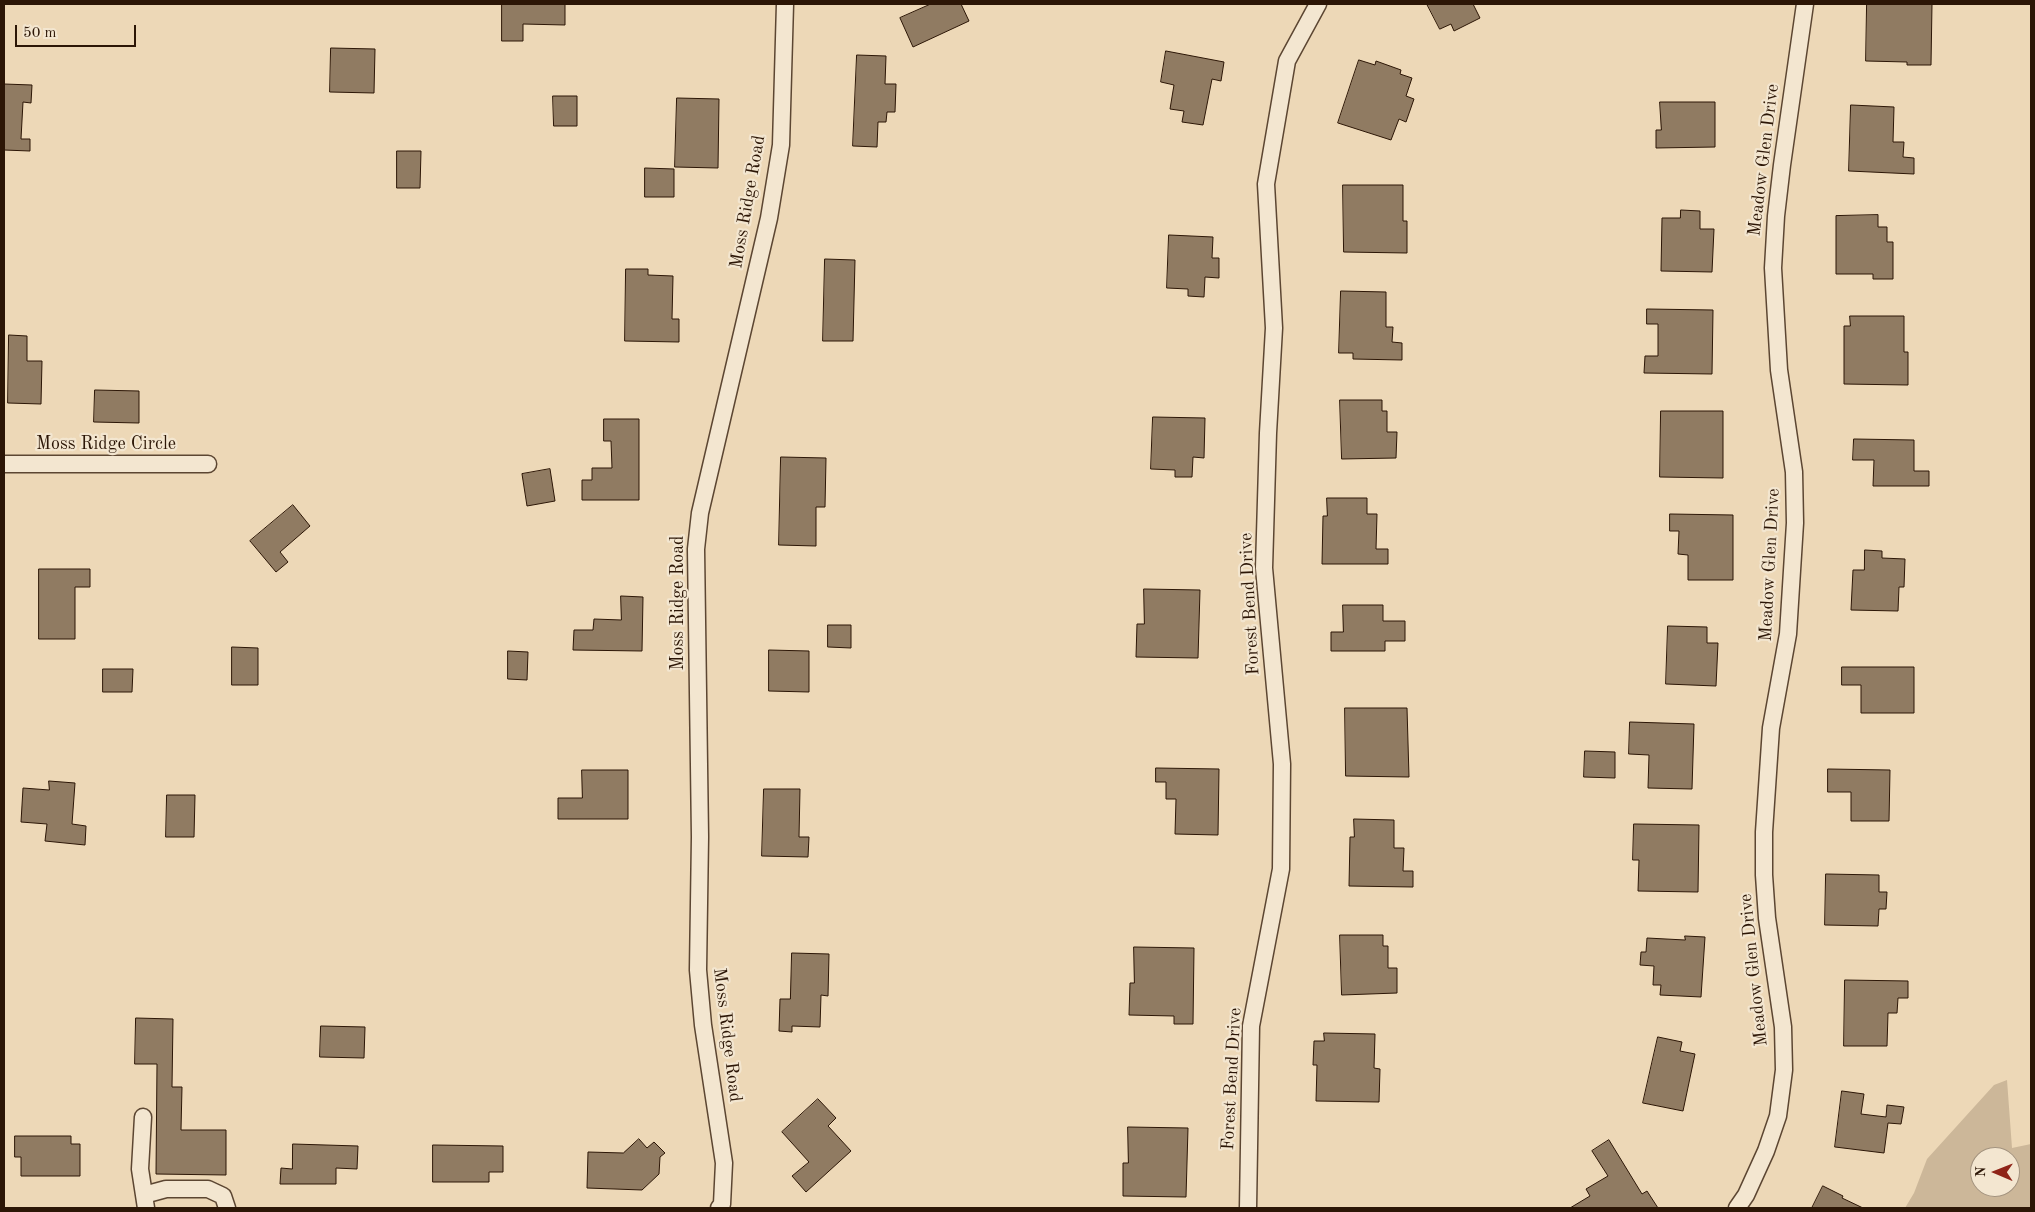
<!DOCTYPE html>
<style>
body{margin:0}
#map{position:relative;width:2035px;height:1212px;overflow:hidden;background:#edd8b7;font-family:"Old Standard TT",serif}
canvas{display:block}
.frame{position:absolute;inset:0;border:5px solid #2c1606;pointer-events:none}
.north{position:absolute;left:1970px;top:1147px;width:50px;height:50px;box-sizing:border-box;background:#f3e6d0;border:1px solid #a3937f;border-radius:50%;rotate:271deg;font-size:14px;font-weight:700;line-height:20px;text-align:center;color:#2c1606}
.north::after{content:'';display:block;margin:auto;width:18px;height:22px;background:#8f2418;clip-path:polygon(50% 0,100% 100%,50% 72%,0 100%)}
.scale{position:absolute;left:15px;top:25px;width:121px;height:22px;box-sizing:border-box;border:2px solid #2c1606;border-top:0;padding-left:6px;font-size:15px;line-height:18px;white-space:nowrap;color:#2c1606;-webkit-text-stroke:4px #f3e6d0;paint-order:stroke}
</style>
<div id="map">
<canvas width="2035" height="1212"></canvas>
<div class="frame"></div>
<div class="north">N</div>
<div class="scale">50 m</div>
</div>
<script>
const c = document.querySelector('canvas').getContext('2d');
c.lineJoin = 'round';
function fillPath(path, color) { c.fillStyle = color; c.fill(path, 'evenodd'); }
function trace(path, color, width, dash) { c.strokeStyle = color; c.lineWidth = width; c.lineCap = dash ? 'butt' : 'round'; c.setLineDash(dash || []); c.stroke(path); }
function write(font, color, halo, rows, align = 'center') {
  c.font = font + ' "Old Standard TT",serif'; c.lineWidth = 4.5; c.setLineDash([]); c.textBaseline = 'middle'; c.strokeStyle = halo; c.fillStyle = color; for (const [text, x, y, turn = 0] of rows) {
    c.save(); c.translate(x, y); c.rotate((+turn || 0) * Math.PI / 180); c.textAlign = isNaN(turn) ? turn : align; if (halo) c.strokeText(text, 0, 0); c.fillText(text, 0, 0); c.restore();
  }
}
const green = new Path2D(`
 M2007,1080L2012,1148L2031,1144V1208H1905L1914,1193L1927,1159L1994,1085ZM1980,1157H2010V1187H1980Z`);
const building = new Path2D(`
 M502,4H565V25L523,24V41H502Z
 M931,4H961L969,21L913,47L900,18Z
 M1427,4H1473L1480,18L1454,31L1451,24L1440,29Z
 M1867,4H1932L1931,65H1907V62L1866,61Z
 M331,48L375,49L374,93L330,92Z
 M1166,51L1224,62L1221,81L1212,79L1203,125L1182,122L1184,111L1170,109L1174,85L1161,82Z
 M857,55L886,56L885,84H896L895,112H887L886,122H878L877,147L853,146Z
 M1359,60L1375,65L1376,61L1401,70L1400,74L1412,78L1406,96L1414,99L1406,122L1399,119L1391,140L1338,123Z
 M4,84L32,85L31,103L23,102L21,139H30V151L4,150Z
 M553,96H577V126H554Z
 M677,98L719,99L718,168L675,167Z
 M1660,102H1715V147L1656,148V130H1661Z
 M1851,105L1894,107L1893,142H1904L1903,157L1914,158V174L1849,171Z
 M397,151H421L420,188H397Z
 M645,168L674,169V197H645Z
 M1343,185H1403V221H1407V253L1344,252Z
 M1681,210L1700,211V229H1714L1712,272L1661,271L1662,218H1680Z
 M1878,215V227H1887V242H1893V279H1873V274H1836V216Z
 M1169,235L1213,237L1212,258H1219V278L1205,277L1204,297L1188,296V289L1167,288Z
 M825,259L855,260L853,341H823Z
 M626,269H648V275L673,276L672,319H679V342L625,341Z
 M1341,291L1386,292V327H1393L1392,342L1402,343V360L1353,359V353H1339Z
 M1647,309L1713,310L1712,374L1644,373L1645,356H1658V324H1647Z
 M1850,316H1904V352H1908V385L1844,384V326H1850Z
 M9,335L27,336V361H42L41,404L8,403Z
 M95,390L139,391V423L94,422Z
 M1340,400H1382V411H1387V432H1397L1396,458L1342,459Z
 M1661,411H1723V478L1660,477Z
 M1153,417L1205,418L1204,458L1193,457L1192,477H1175V470L1151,469Z
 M604,419H639V500H582V480H592V468H612L611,441H604Z
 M1854,439L1914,440V471H1929V486H1873L1874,460H1853Z
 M781,457L826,458L825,507H816V546L779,545Z
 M550,469L555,501L527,506L522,474Z
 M1327,498H1367V514H1377L1376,549H1388V564H1322L1323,516H1327Z
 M293,505L310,526L280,552L288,562L276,572L250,541Z
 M1670,514L1733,515V580H1688V555L1678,554L1679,531H1670Z
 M1865,550L1882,551V558L1905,559L1904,587H1899L1898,611L1851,610L1853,570H1864Z
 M39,569H90V587H75V639H39Z
 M1144,589L1200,590L1198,658L1136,657L1137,624H1144Z
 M621,596L643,597L642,651L573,650L574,630H593L594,619L621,620Z
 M1343,605H1383V621H1405V641H1385V651H1331V632H1343Z
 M828,625H851V648L828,647Z
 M1668,626L1707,627V643H1718L1716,686L1666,684Z
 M232,647L258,648V685H232Z
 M769,650L809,651V692L769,691Z
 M508,651L528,652L527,680L508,679Z
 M1842,667H1914V713H1861V685H1842Z
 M103,669H133L132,692H103Z
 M1345,708H1407L1409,777L1346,776Z
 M1630,722L1694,724L1692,789L1648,788L1649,755L1629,754Z
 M1585,751L1615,752V778L1584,777Z
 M1156,768L1219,769L1218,835L1175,834L1176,799H1166V782H1156Z
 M1828,769L1890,770L1889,821H1851V792H1828Z
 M582,770H628V819H558V798H582Z
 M49,781L75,783L72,824L86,826L85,845L45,841L47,824L21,822L23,788L49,790Z
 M764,789H800L799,837H809L808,857L762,856Z
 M167,795H195L194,837H166Z
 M1354,819L1394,820V848H1404L1403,871H1413V887L1349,886L1350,837H1354Z
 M1634,824L1699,825L1698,892L1638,891L1639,860H1633Z
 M1826,874L1879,875V892H1887L1886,909H1879L1878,926L1825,925Z
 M1340,935H1383V946H1388V968H1397V993L1342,995Z
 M1685,936L1705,937L1701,997L1660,995L1661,985H1653L1654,966L1640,965L1641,952H1646L1647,938L1685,940Z
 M1134,947L1194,948L1193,1024H1174V1016L1129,1015L1130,983H1134Z
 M792,953L829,954L828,996L821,995L820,1027L792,1026V1032L779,1031L780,999H790Z
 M1845,980L1908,981V998H1898L1897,1013H1888L1887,1046H1844Z
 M136,1018L173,1019L172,1087H182L181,1130H226V1175L156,1174L157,1064H135Z
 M321,1026L365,1027L364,1058L320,1057Z
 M1324,1033L1375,1034L1374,1068L1380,1069L1379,1102L1316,1101L1317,1065H1313L1314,1041H1324Z
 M1658,1037L1682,1042L1680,1051L1695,1054L1683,1111L1643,1103Z
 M1842,1091L1864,1094L1861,1114L1886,1117L1887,1105L1904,1107L1901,1124L1888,1123L1884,1153L1835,1147Z
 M818,1099L836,1118L828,1126L851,1151L806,1192L792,1176L809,1162L782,1132Z
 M1128,1127L1188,1128L1186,1197L1123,1196V1163H1128Z
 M15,1136H71V1144H80V1176H21V1157H15Z
 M639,1139L647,1148L654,1142L665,1153L660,1157L659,1174L642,1190L587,1188L588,1152L623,1153Z
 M1609,1140L1642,1194L1647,1191L1658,1208H1570L1590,1196L1586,1189L1608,1176L1592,1151Z
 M293,1144L358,1146L357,1169L336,1168V1184H280L281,1168L292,1169Z
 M433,1145L503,1146V1172H489V1182H433Z
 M1823,1186L1843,1196L1842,1198L1863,1208H1812Z`);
const minor = new Path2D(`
 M4,464H208
 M143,1117L140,1169L146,1208
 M144,1195L166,1189H208L223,1196L227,1208
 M719,1208L722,1204L724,1163L703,1025L698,970L700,837L696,549L700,513L769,218L781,145L785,4
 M1248,1208L1251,1026L1281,869L1282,764L1264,568L1268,433L1274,328L1266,184L1287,61L1318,4
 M1737,1208L1746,1195L1766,1151L1778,1116L1784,1070L1783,1027L1767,918L1764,875V832L1771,728L1788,634L1795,523L1794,472L1779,370L1773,268L1776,216L1782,165L1805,4`);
const streetNames = [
 ["Meadow Glen Drive",1764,160,-83],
 ["Moss Ridge Road",748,202,-80],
 ["Moss Ridge Circle",106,444],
 ["Meadow Glen Drive",1770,565,-87],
 ["Moss Ridge Road",678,603,-90],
 ["Forest Bend Drive",1250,604,-93],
 ["Meadow Glen Drive",1754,970,-96],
 ["Moss Ridge Road",727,1035,83],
 ["Forest Bend Drive",1232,1079,-87]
];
fillPath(green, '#ccb799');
fillPath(building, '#907b62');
trace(building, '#2c1606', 1);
trace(minor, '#5c4632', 19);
trace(minor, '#f3e6d0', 16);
write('18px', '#2c1606', '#f3e6d0', streetNames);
</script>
